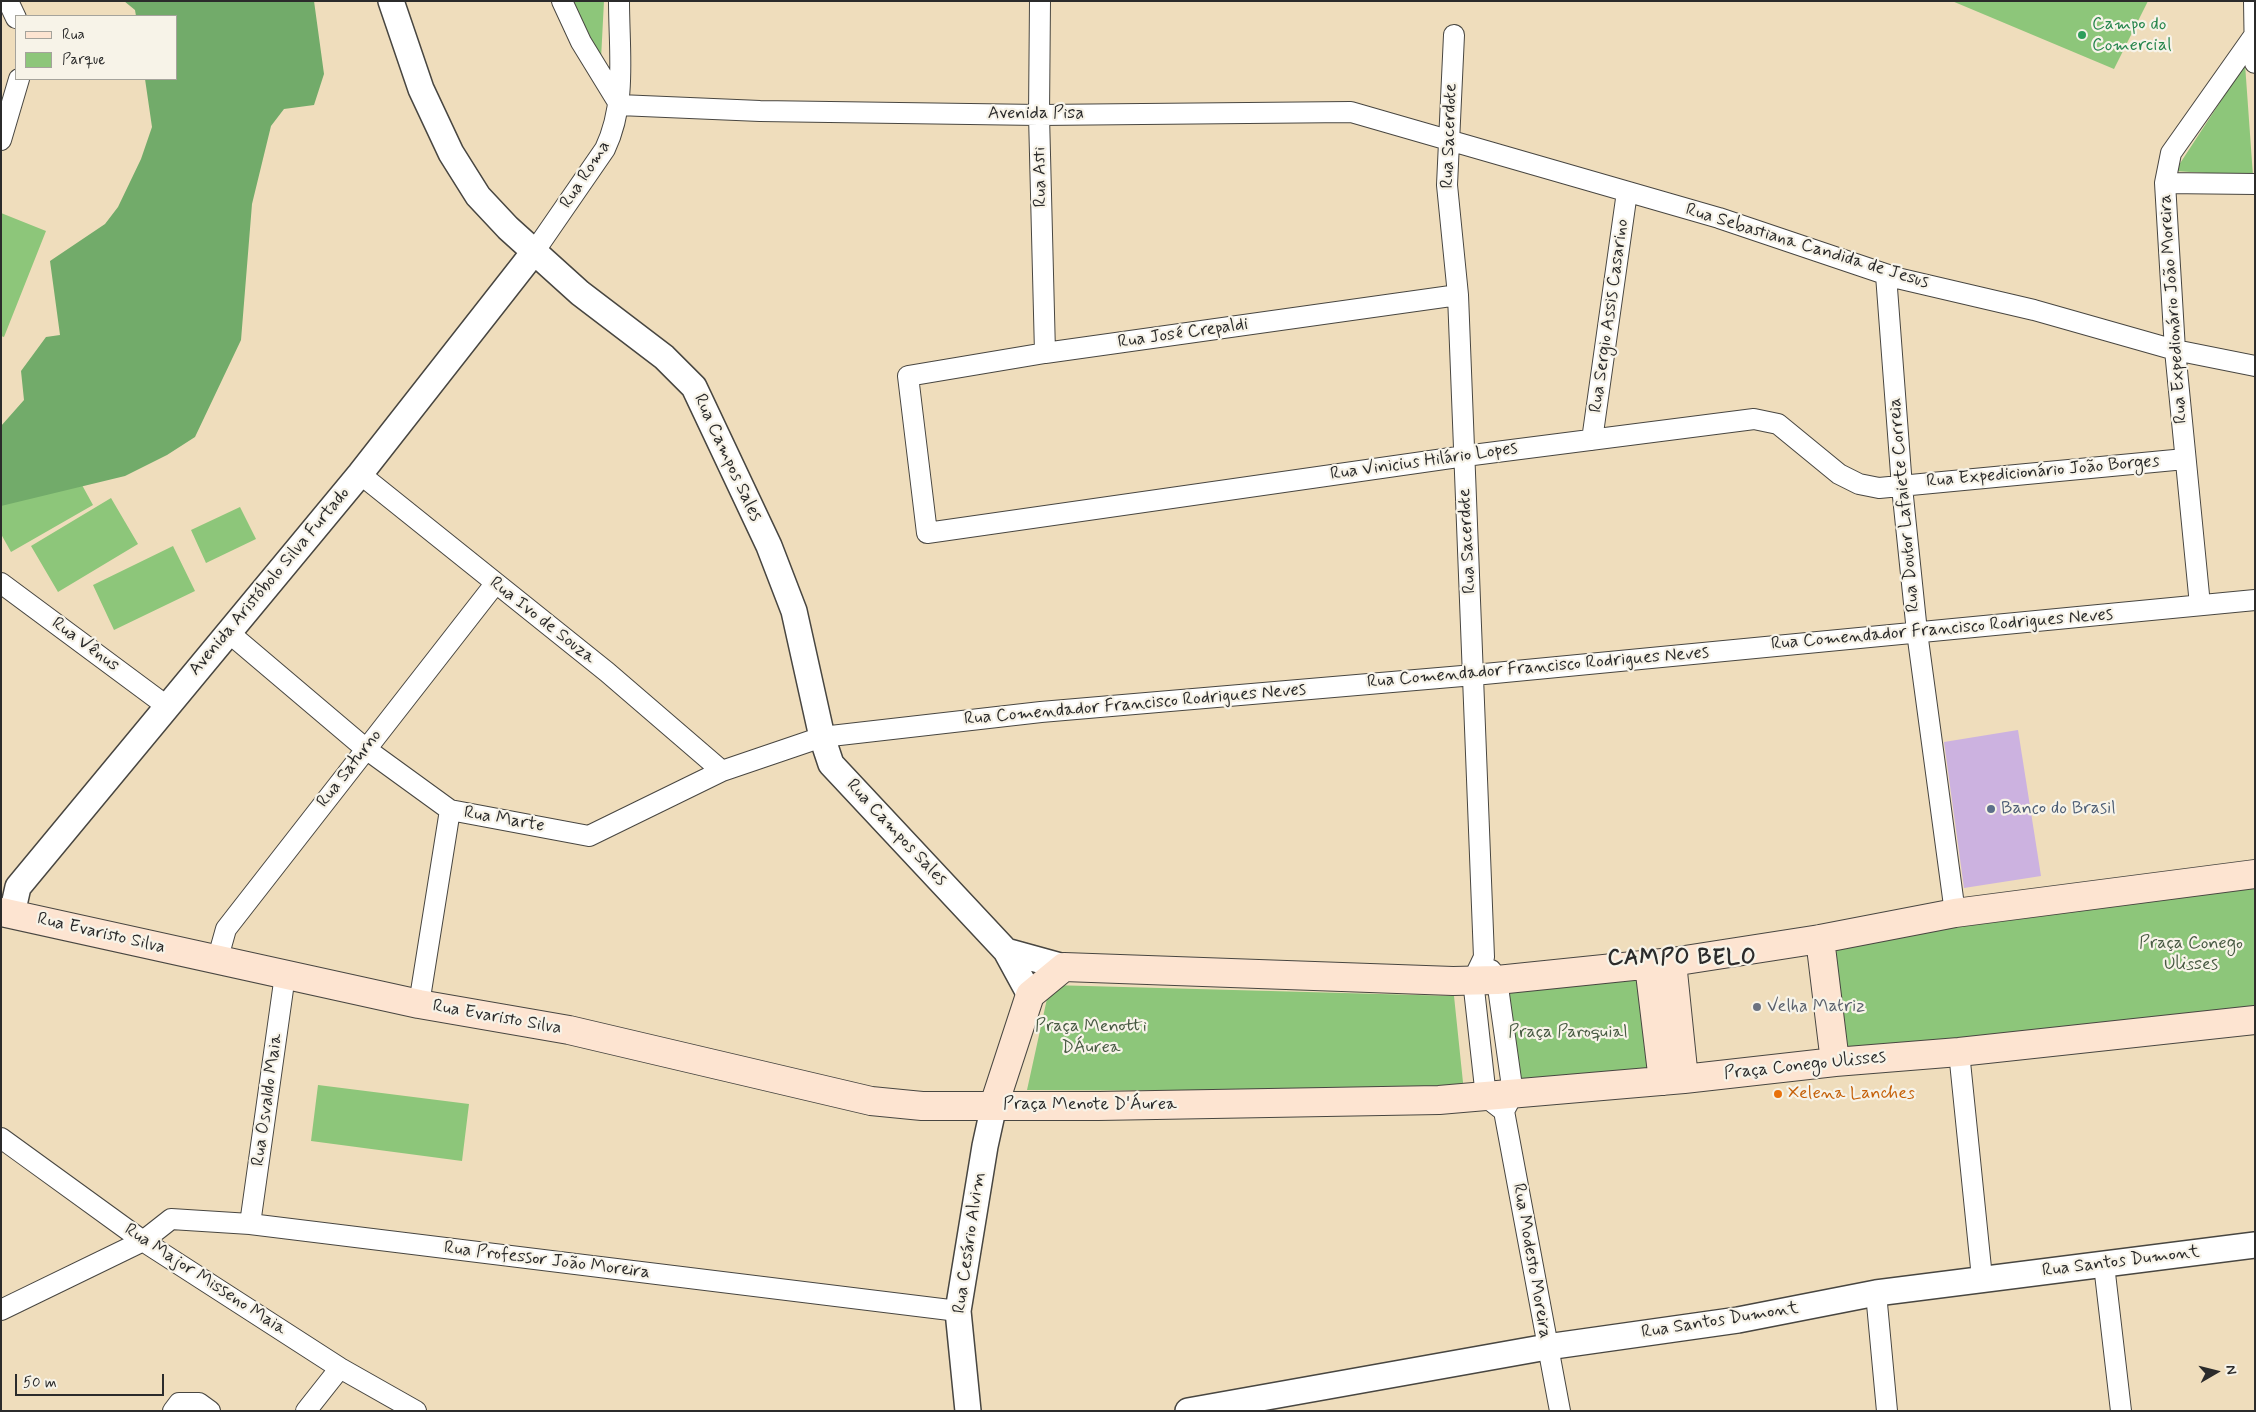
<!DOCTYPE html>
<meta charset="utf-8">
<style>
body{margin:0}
#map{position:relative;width:2256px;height:1412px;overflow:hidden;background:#efddbc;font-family:Mynerve,sans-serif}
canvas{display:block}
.frame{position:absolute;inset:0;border:2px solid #2b2b2b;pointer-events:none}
.legend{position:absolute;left:15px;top:15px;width:162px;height:65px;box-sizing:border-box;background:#f7f3e8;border:1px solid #a5a39c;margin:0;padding:6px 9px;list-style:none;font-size:15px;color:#2b2b2b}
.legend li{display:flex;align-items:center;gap:10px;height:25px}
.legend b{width:25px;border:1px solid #a5a39c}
.north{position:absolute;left:2191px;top:1347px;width:50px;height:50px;-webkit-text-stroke:4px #f7f3e8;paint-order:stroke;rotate:82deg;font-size:14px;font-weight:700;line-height:20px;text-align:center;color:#2b2b2b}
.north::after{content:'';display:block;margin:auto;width:18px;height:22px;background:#2b2b2b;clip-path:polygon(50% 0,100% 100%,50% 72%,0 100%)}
.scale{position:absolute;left:15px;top:1374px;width:149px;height:22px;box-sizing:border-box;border:2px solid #2b2b2b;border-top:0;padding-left:6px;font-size:15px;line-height:18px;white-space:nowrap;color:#2b2b2b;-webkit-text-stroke:4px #f7f3e8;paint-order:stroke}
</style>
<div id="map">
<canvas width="2256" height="1412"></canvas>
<div class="frame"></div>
<ul class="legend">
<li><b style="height:6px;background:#fde4d1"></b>Rua</li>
<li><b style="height:14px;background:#8dc67a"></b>Parque</li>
</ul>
<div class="north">N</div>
<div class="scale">50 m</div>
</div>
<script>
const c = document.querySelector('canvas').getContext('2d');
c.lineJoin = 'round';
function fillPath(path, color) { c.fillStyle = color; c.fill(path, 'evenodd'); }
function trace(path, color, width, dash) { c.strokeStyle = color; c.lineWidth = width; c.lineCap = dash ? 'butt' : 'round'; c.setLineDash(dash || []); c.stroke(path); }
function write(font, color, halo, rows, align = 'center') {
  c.font = font + ' Mynerve,sans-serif'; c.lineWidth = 4.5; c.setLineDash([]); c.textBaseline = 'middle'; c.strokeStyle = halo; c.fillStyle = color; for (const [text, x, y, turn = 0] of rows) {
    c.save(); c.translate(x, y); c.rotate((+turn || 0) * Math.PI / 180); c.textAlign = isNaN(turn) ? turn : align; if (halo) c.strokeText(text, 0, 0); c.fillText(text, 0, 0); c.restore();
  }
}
const green = new Path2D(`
 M573,1H604L601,59Z
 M1952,1H2148L2114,69Z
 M2245,64L2253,176L2175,171Z
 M1,213L46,231L4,337L1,336Z
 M60,445L93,505L11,552L1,534V479Z
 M111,498L138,544L58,592L31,546Z
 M240,507L256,539L206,563L191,530Z
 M173,546L195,591L114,630L93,585Z
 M2255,882V1011L1846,1048L1834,951L1842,943Z
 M1645,976L1657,1068L1518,1087L1505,993Z
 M1050,985L1454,996L1464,1092L1027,1090Z
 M318,1085L469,1104L462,1161L311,1141Z`);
const forest = new Path2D(`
 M124,1H314L324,74L314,105L284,109L271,126L252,204L241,340L195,437L167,455L125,476L1,506V426L24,400L21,371L46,337L60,335L50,261L105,224L118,207L141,159L152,127L145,79H176V16H136L135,10Z`);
const building = new Path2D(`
 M2018,730L2041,876L1964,888L1944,742Z`);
const minor = new Path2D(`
 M8,1L16,18
 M562,1L581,42L619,104
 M1040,1L1039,115L1045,353
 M2254,1L2255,63
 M1454,35L1447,185L1458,295L1484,957L1473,980L1486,1097L1504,1111
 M619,105L760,111L1039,115L1351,112L1719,218L1897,278L2034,310L2175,350L2255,366
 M1,140L19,79
 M2165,183L2255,184
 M534,252L605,149C627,103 619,51 619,1
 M1886,275L1902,487L1917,632L1955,913
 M1458,295L1045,353L908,376L927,533L1465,456L1754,419L1778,424L1839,474L1859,484L1879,488L2185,459
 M1592,440L1627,192
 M360,474L607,672L722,771
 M1,583L168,707
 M2200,605L2175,350L2165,183L2171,153L2253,37
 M228,632L366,749L450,810L589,836L722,771L822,737L1041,712L1474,675L2255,600
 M217,961L226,929L495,584
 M1491,970L1497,980L1513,1094L1504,1111L1560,1411
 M419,1004L450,810
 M1959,1052L1982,1278
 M1,1138L143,1241L340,1368L416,1411
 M250,1224L285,975
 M2104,1265L2121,1411
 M1876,1293L1887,1411
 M1,1310L143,1241L171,1219L250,1224L958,1311
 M173,1411L179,1403H199L210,1411
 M306,1411L340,1368`);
const tertiary = new Path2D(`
 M391,1L421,89L451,153L478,196L508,228L580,293L664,357L694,387L769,546L794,611L822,737L831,764L1006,951L1030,995
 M12,914L18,887L360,474L534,252
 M1006,951L1064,967
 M968,1411L958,1311L985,1146L994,1105
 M1188,1411L1547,1347L1738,1320L1876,1293L2255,1245`);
const secondary = new Path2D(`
 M1,912L419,1004L569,1030L871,1101L922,1106H1099L1439,1100L1684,1079L1835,1062L1959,1052L2255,1020
 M1820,939L1835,1062
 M1672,962L1684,1079
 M1649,965L1663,1081
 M994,1105L1030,995L1064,967L1453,981L1497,980L1672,962L1820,939L1955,913L2255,874`);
const markers = [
 [2082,35,5,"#2e9e5b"],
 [1991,809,5,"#5c6f8a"],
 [1757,1007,5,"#6b7280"],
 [1778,1094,5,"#e8710a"]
];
const leisureNames = [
 ["Campo do",2092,25],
 ["Comercial",2092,46]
];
const streetNames = [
 ["Avenida Pisa",1036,114],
 ["Rua Sacerdote",1450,136,-88],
 ["Rua Roma",586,175,-57],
 ["Rua Asti",1041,177,-91],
 ["Rua Sebastiana Candida de Jesus",1807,247,17],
 ["Rua Expedionário João Moreira",2174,309,-94],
 ["Rua Sergio Assis Casarino",1610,316,-82],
 ["Rua José Crepaldi",1183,334,-8],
 ["Rua Campos Sales",727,458,65],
 ["Rua Vinicius Hilário Lopes",1424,462,-8],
 ["Rua Expedicionário João Borges",2043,472,-5],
 ["Rua Doutor Lafaiete Correia",1905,505,-95],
 ["Rua Sacerdote",1468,541,-93],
 ["Avenida Aristóbolo Silva Furtado",270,582,-50],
 ["Rua Ivo de Souza",542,621,38],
 ["Rua Comendador Francisco Rodrigues Neves",1942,630,-5],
 ["Rua Vênus",85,645,36],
 ["Rua Comendador Francisco Rodrigues Neves",1538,668,-5],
 ["Rua Comendador Francisco Rodrigues Neves",1135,705,-5],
 ["Rua Saturno",350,769,-52],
 ["Rua Marte",504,820,10],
 ["Rua Campos Sales",896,833,47],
 ["Rua Evaristo Silva",101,934,13],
 ["Rua Evaristo Silva",497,1018,10],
 ["Praça Conego Ulisses",1805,1066,-6],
 ["Rua Osvaldo Maia",268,1100,-82],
 ["Praça Menote D'Áurea",1090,1105],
 ["Rua Cesário Alvim",970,1243,-82],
 ["Rua Professor João Moreira",547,1261,7],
 ["Rua Modesto Moreira",1531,1261,80],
 ["Rua Santos Dumont",2121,1262,-7],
 ["Rua Major Misseno Maia",205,1280,33],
 ["Rua Santos Dumont",1720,1321,-9]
];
const serviceNames = [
 ["Banco do Brasil",2001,809]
];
const parkNames = [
 ["Praça Conego",2191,944],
 ["Ulisses",2191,965],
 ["Praça Menotti",1091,1027],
 ["DÁurea",1091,1048],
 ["Praça Paroquial",1568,1033]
];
const worshipNames = [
 ["Velha Matriz",1767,1007]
];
const foodNames = [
 ["Xelena Lanches",1788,1094]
];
const districtNames = [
 ["CAMPO BELO",1682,959]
];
fillPath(green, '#8dc67a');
fillPath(forest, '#72ab6a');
fillPath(building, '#ccb2e0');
trace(minor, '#484641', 22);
trace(tertiary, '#484641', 28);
trace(secondary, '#484641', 30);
trace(minor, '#fff', 20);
trace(tertiary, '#fff', 25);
trace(secondary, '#fde4d1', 28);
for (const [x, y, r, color] of markers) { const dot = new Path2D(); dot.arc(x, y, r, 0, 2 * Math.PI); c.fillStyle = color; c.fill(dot); trace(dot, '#f7f3e8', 2); }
write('18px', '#27864d', '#f7f3e8', leisureNames, 'left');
write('18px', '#2b2b2b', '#f7f3e8', streetNames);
write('18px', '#4e5e75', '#f7f3e8', serviceNames, 'left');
write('18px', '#485a43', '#f7f3e8', parkNames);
write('18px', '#5b616d', '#f7f3e8', worshipNames, 'left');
write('18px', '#c56008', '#f7f3e8', foodNames, 'left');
c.letterSpacing = '1px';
write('bold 22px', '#2b2b2b', '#f7f3e8', districtNames);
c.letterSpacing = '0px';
</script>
